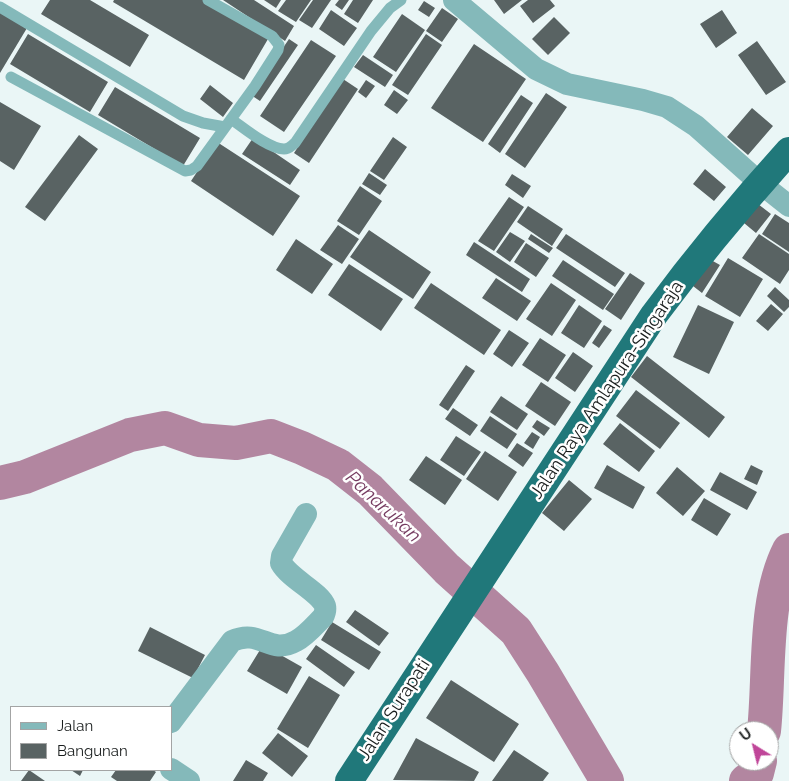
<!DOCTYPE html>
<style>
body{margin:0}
#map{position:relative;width:789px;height:781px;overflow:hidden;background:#eaf6f6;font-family:Raleway,sans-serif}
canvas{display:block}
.legend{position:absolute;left:10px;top:706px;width:162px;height:65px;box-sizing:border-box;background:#fff;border:1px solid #a3a4a4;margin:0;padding:6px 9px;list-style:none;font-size:15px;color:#181c1c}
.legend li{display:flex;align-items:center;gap:10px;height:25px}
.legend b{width:25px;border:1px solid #a3a4a4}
.north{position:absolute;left:729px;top:721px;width:50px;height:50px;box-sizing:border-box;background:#fff;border:1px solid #a3a4a4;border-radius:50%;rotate:324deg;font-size:14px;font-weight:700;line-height:20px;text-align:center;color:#181c1c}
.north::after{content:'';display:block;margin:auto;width:18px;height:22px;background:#c04699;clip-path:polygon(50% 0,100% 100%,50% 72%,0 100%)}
</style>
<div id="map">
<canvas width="789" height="781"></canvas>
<ul class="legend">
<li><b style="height:6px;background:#84b9ba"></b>Jalan</li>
<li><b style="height:14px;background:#596363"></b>Bangunan</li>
</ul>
<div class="north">U</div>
</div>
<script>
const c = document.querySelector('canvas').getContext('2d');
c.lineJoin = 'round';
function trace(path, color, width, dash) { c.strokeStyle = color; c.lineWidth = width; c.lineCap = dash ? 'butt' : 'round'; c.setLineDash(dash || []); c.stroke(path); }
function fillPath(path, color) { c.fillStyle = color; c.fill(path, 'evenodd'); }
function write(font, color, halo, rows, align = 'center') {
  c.font = font + ' Raleway,sans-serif'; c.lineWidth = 5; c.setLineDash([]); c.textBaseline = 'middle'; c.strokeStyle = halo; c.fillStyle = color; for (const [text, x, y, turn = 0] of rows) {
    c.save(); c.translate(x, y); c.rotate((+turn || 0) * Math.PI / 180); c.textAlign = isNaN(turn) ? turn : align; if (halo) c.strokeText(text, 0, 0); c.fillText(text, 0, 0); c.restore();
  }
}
const river = new Path2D(`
 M0,483L25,477L130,435L165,428L199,440L236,443L271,436L302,448L338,465L370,490L447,569L516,631L543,673L607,781
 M764,731C770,675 763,601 789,550
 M746,781L757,773L760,761`);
const building = new Path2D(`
 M50,0H90L149,35L130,67L41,14Z
 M114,0H203L268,39L244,80L113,2Z
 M223,0H254L294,26L285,41Z
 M264,0H281L276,8Z
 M286,0H311L296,22L278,11Z
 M313,0H331L312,28L299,20Z
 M339,0H349L342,10L335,5Z
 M353,0H373L358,23L344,14Z
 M494,0H522L504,14Z
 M528,0H550L555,6L533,23L520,6Z
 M424,1L435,8L429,17L418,10Z
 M442,8L458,19L442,42L426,31Z
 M331,10L357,28L344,46L319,29Z
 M722,10L737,33L716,48L700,24Z
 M0,11L27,28L0,73Z
 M402,14L425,30L396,72L373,57Z
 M554,17L570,33L548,55L532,39Z
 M28,34L108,82L90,112L10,64Z
 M426,34L442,45L408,95L392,85Z
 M289,39L298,45L260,101L251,95Z
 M311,40L336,56L284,132L260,116Z
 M757,41L786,82L766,95L738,55Z
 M474,44L526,79L483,142L431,108Z
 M363,55L393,75L385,87L354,67Z
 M343,79L358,89L309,163L294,153Z
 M366,80L375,86L366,98L358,92Z
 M210,85L233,103L223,117L200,99Z
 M115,87L200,138L183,166L98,115Z
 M394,90L408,100L397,114L384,105Z
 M546,93L567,107L525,168L505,154Z
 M521,95L533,103L500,153L488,144Z
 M0,102L41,126L14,170L0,161Z
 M752,108L773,126L748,155L727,137Z
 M79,135L98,149L45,221L25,207Z
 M393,137L407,147L384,180L370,171Z
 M253,138L300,170L290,185L242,154Z
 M217,142L300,196L273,236L191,181Z
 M705,169L726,187L714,201L693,184Z
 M369,173L387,185L380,195L362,184Z
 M512,174L531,186L523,198L505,185Z
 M360,186L382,201L359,235L337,221Z
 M509,197L524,207L494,251L478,241Z
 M758,204L771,214L756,233L744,223Z
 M528,206L563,229L552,246L517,222Z
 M775,214L789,223V252L762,234Z
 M338,225L359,239L342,264L320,250Z
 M369,230L431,272L413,299L350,257Z
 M510,232L525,241L510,262L496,252Z
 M531,234L553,248L549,253L528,239Z
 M566,234L625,273L615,287L556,248Z
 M759,234L789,254V270L780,284L742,258Z
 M296,239L333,264L312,294L276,270Z
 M474,242L530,279L522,292L466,255Z
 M526,243L549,258L536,277L514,262Z
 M728,258L763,279L740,317L705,296Z
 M563,260L614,294L603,310L552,276Z
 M711,260L720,265L702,293L693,286Z
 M349,264L403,299L381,331L328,295Z
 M630,273L645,283L621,320L605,309Z
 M496,278L531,301L517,321L482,298Z
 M431,283L501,330L484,355L414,308Z
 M551,283L576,300L552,336L526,319Z
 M775,287L789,300V307L784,312L767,296Z
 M771,304L783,314L768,331L756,321Z
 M579,305L602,321L584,348L561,333Z
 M698,305L734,322L709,374L673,357Z
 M604,325L612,330L599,348L592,343Z
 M509,330L529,343L512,367L493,354Z
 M540,338L566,355L548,382L522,365Z
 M573,352L593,366L575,392L555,378Z
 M647,356L725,417L709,438L631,377Z
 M466,365L475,371L448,411L439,405Z
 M541,382L571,402L555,426L525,406Z
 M636,390L680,423L660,449L616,416Z
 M501,396L528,414L517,430L490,412Z
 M453,408L478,425L470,436L445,419Z
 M490,416L517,434L507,449L480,431Z
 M537,420L550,428L544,436L532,427Z
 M620,423L655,451L639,472L603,444Z
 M532,432L540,437L533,449L524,443Z
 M456,436L481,452L464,476L440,460Z
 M517,443L533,453L523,467L508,456Z
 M485,451L517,472L498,501L466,479Z
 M426,456L462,480L445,505L409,480Z
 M607,465L645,487L633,509L594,488Z
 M751,465L763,471L757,485L744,479Z
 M677,467L705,491L683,516L656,493Z
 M720,472L757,492L747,510L710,490Z
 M569,480L592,499L564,531L542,513Z
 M704,498L731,514L717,536L691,520Z
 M355,610L389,633L379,646L346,622Z
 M332,622L381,652L369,670L321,640Z
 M150,627L205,655L193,678L138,651Z
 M263,645L302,667L287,694L247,671Z
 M316,645L355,672L344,687L306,659Z
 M309,676L340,695L308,748L277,729Z
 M451,680L519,724L494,762L426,718Z
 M278,733L308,756L292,777L262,753Z
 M416,738L479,772L474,781L393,780Z
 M514,750L549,773L543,781H492Z
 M246,760L268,773L263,781H233Z
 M29,770L45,781H21Z
 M71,770H83L80,776Z
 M116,770H153L156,772L150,781H117L111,777Z`);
const service = new Path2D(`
 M0,7L183,116L203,123L225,127
 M11,77L185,171L191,170L197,166L255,86L278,50L279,45L272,36L208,0
 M231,119C244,128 269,149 284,149C289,149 291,146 295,143L371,31L390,8L401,0`);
const minor = new Path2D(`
 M454,0L536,69L567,84L643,100L667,107L696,126L760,183L789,206
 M171,722L232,641C261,628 269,656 296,641C306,636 315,625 323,617C325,613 326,610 325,606C320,592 290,579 281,563L282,556L306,514
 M171,769L189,781`);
const trunk = new Path2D(`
 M349,781L654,315C697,257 741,204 789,151`);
const streetNames = [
 ["Jalan Raya Amlapura-Singaraja",607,390,-56],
 ["Jalan Surapati",394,710,-57]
];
const waterNames = [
 ["Panarukan",383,507,43]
];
trace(river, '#b286a0', 34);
fillPath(building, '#596363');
trace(service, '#84b9ba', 11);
trace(minor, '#84b9ba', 22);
trace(trunk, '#20787a', 28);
write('18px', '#181c1c', '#fff', streetNames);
write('italic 19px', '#763c61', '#fff', waterNames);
</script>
